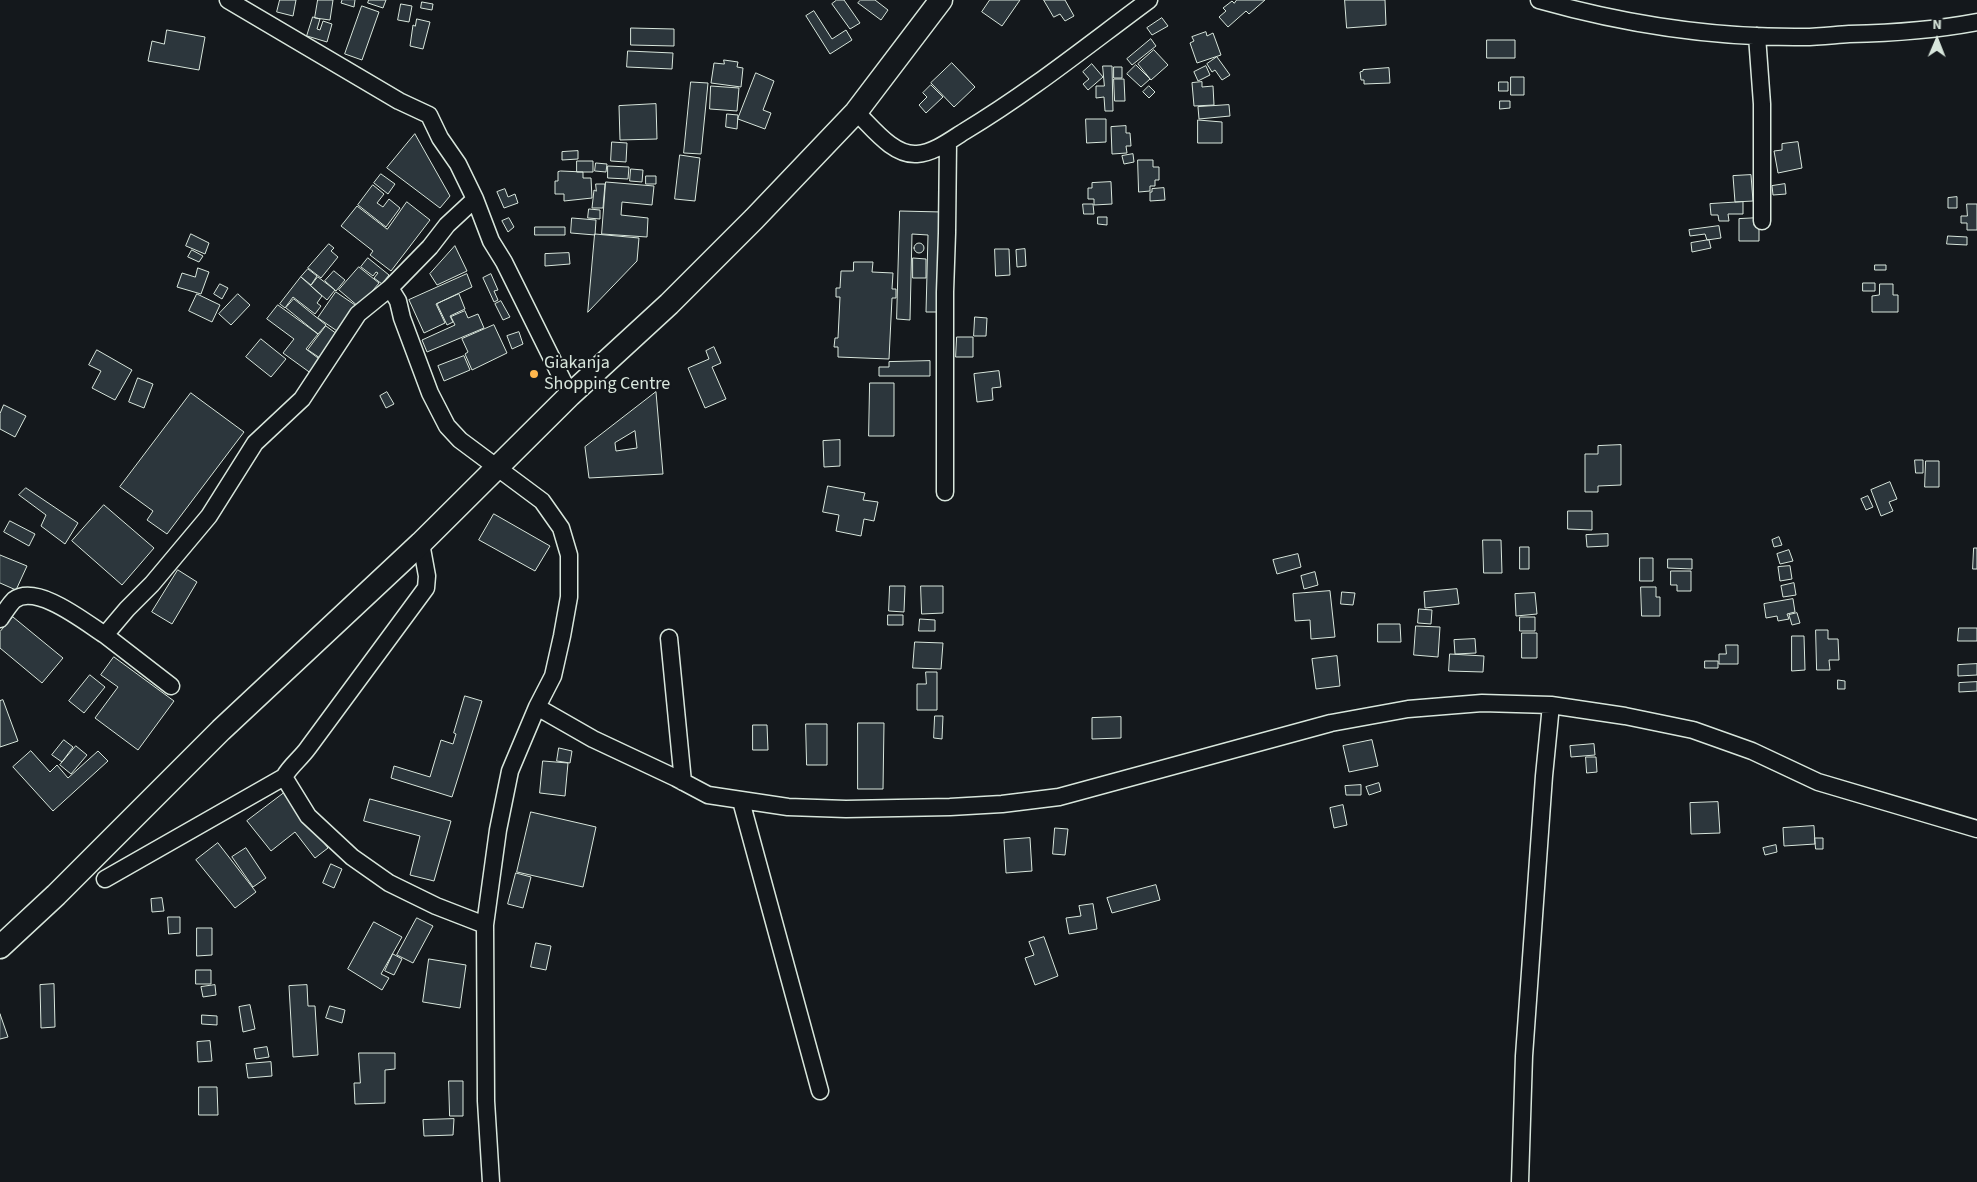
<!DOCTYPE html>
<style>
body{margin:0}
#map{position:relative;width:1977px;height:1182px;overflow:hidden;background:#14181c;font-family:"Source Sans 3",sans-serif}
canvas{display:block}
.north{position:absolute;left:1912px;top:15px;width:50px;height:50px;-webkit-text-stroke:4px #14181c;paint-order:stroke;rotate:1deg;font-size:14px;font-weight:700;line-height:20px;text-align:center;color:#d8e6dc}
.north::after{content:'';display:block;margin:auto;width:18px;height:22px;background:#d8e6dc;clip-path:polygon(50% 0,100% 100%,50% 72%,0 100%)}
</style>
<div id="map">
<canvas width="1977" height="1182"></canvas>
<div class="north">N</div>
</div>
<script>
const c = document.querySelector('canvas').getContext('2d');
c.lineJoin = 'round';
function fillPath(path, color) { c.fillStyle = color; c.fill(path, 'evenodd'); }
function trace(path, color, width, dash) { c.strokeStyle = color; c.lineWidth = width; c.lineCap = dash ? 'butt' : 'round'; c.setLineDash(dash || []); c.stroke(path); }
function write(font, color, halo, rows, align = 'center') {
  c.font = font + ' "Source Sans 3",sans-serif'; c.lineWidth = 4; c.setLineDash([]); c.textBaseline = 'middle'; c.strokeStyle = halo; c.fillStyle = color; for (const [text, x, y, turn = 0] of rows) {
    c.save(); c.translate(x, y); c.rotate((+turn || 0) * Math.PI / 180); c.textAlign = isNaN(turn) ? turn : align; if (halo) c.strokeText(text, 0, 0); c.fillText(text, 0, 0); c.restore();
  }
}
const building = new Path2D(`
 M280,0H296L293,16L277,12Z
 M318,0H333L330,20L315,18Z
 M355,0L354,7L341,3L342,0Z
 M369,0H386L383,8L368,3Z
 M837,0H844L860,23L850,29L832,4Z
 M861,0H875L888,10L881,20L858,3Z
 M990,0H1020L1002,26L982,12Z
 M1044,0H1065L1074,16L1065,21L1060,14L1054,17Z
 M1237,0H1265L1249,14L1246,11L1228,27L1219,17L1226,11L1223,8L1232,1L1234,3Z
 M1345,0H1385L1386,25L1347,28Z
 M422,2L433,4L432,10L421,8Z
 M401,4L412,6L409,22L398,20Z
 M362,6L379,12L362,60L345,54Z
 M814,11L832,39L846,30L852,40L830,54L806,16Z
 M313,17L320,19L317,29L320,30L323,21L332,24L327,42L307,36Z
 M1162,18L1168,26L1152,35L1147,28Z
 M417,19L430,22L423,49L410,46L413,25L415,26Z
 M631,28L674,29V46L631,45Z
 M167,30L205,37L199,70L148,61L152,41L164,44Z
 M1206,32L1207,36L1213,33L1221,55L1197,63L1190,43L1194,41L1192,37Z
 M1151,39L1156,46L1132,65L1127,59Z
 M1487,40H1515V58H1487Z
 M1154,50L1168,65L1151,80L1138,64Z
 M628,51L673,53L672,69L627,67Z
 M1217,57L1230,75L1222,80L1215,70L1212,72L1207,64Z
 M724,60L738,62L737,67L743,68L741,87L711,83L714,63L724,64Z
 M952,63L975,87L954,107L931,83Z
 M1092,64L1103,77L1088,90L1083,84L1089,79L1083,72Z
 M1136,65L1150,79L1141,87L1127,74Z
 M1103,66H1112L1113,111H1105L1104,97L1096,98V86H1104Z
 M1206,66L1210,75L1198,81L1194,72Z
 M1114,67H1122V78H1114Z
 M1389,68L1390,83L1364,84V80H1361L1360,72L1363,71V70Z
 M756,73L774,81L763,110L771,113L765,129L738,119Z
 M1511,77H1524V95H1511Z
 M1114,79H1124L1125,101H1115Z
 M691,82L708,83L701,154L684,153Z
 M1202,82V87L1213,86L1214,105L1194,106L1192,83Z
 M1499,82H1508V91H1499Z
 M931,85L943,97L926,113L919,105L927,97L923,93Z
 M711,86L739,88L737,111L710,109Z
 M1149,86L1155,92L1149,98L1143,92Z
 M1500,101H1510V108L1500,109Z
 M656,104L657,139L620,140L619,106Z
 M1229,105L1230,116L1199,119L1198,107Z
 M727,114L738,115L737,129L726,127Z
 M1086,119H1106V142L1087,143Z
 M1198,120L1222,122V143H1198Z
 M1126,126V133H1130L1131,146H1126L1127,153L1112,154L1111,127Z
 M415,134L450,196L440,208L387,168Z
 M612,142L627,143L626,162L611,161Z
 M1798,142L1802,168L1778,173L1774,151L1782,150V144Z
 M578,151V159L562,160V152Z
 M1133,154L1134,162L1124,164L1122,156Z
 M680,155L700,158L695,201L675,199Z
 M1138,160H1153V167H1159V180H1155V186H1150V191L1139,192Z
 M577,161H593V172H577Z
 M596,163L607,164L606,172L595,171Z
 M608,166L629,167L628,179L608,178Z
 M631,169L643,170L642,182L630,181Z
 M561,171L583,172V178H591L592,198L564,201V194H555V181H558V172Z
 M381,174L395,184L388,194L374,183Z
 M1751,175L1753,201L1735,202L1733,176Z
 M646,176H656V184H646Z
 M606,182L654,186L652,205L622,202L621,215L648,218L647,237L602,234Z
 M1111,182L1112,204L1094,205V199H1088V188H1092V183Z
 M596,184H605L603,208H592L594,190L596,191Z
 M1785,184L1786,194L1773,195L1772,186Z
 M373,185L384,194L377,203L383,207L389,199L400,208L386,227L358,205Z
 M1164,188L1165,200L1150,201V192H1152V189Z
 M505,189L508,197L515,194L518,203L504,208L497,192Z
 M1957,197V208H1948V198Z
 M407,202L430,220L391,271L370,255L373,251L341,226L357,206L387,229Z
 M1743,202V214H1728L1729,221H1719L1718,215H1711L1710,204Z
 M1083,204H1093L1094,214H1084Z
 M1967,204H1977V230H1967V223H1961V216H1967Z
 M589,209L600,210V219L588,218Z
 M900,211L942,212L939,312H926L928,235L912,234L910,320L897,319Z
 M1098,217H1107V225L1098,224Z
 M509,218L514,227L508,232L502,221Z
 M572,218L596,220L595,235L571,233Z
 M1759,218V241H1739V219Z
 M1719,226L1721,238L1707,240L1705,234L1690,236L1689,230Z
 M535,227H565V235H535Z
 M191,234L209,243L205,254L186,246Z
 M595,234L639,238L637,261L588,312Z
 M1948,236L1967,237V245L1947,244Z
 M1709,240L1711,248L1692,252L1691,243Z
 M914 248a5 5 0 1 1 10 0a5 5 0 1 1-10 0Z
 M329,244L334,248L331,251L338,257L321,278L308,268Z
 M455,246L467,271L437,285L430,274Z
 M995,249H1009L1010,275L996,276Z
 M1025,249L1026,266L1017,267L1016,250Z
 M192,250L203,256L199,262L188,257Z
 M569,253L570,264L545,266V254Z
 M368,258L389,275L382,284L374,278L378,273L376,272L373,276L361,267Z
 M913,258L926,259V278H913Z
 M854,262H873L872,272L893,273L892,289H896V298H892L889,359L838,357V347H834L835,338H838L840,297H836V288H840L841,271H853Z
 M1875,265H1886V270H1875Z
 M359,267L379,283L359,307L339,290Z
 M198,268L209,272L201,294L177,287L182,273L195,277Z
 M308,269L317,276L311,285L301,277Z
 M334,271L345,280L336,291L325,281Z
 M467,274L472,287L436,304L445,323L424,333L409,300Z
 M491,274L498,290L494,291L498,300L494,302L483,278Z
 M301,277L322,296L317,303L321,306L315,314L293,297L285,308L280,304Z
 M318,277L335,290L327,300L311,286Z
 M1863,283H1875V291H1863Z
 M220,284L228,288L222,299L214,294Z
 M1880,284H1893V295H1898V312H1872V296L1879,295Z
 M336,292L358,307L340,333L318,318Z
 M197,294L220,305L212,322L189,311Z
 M238,294L250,305L231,325L219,314Z
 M459,294L465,309L450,316L453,322L447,325L437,304Z
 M294,299L326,325L318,334L286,308Z
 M501,301L510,317L503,320L495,304Z
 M278,305L318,334L306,349L322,361L312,374L283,353L294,339L267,319Z
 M465,311L468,318L478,314L484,328L427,352L422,340L455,325L451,317Z
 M975,317L987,318L986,336H974Z
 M494,325L507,353L472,370L465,354L468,352L462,339Z
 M326,326L337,334L320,358L308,350Z
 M519,332L523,344L512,349L507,336Z
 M957,337H973V357H956Z
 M261,339L286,359L271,377L246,357Z
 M714,347L721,363L712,367L726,399L705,408L688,368L709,359L706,351Z
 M97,350L132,370L115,400L92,388L101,371L89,365Z
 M464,356L470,370L444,381L438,366Z
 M930,361V376H879V367H889V362Z
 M999,371L1001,387L992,388L993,400L977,402L974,374Z
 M138,378L153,384L144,408L129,402Z
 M870,383H894V436H869Z
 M387,392L394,404L386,408L380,396Z
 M656,392L663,474L589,478L585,447ZM635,431L637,448L616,451L615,443Z
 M191,393L244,432L167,534L147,520L153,511L120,487Z
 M4,405L26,416L15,437L0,429V414Z
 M840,440V466L824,467L823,441Z
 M1621,445V485L1598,486V492H1585V454H1598V446Z
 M1915,460H1923V473H1916Z
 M1926,461H1939V487H1925Z
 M1890,482L1897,499L1889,502L1893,511L1881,516L1871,490Z
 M828,486L865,493L863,500L878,502L874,521L864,519L861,536L836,531L839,515L823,512Z
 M26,488L78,523L65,544L41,526L46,515L19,495Z
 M1868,496L1873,507L1866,510L1861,499Z
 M104,505L154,548L122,585L72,541Z
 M1568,511H1592V530L1568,529Z
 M494,514L550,546L535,571L479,540Z
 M10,521L35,534L29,546L4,532Z
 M1608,534V546L1587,547L1586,535Z
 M1779,537L1782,545L1774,547L1772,540Z
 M1483,540H1501L1502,573H1484Z
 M1520,547H1529V569H1520Z
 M1974,548H1977V569H1973Z
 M1789,550L1793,561L1780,564L1777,554Z
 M1298,554L1301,567L1277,574L1273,560Z
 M0,555L27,566L16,590L0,583Z
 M1640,558H1653V581H1640Z
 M1668,559H1692V569L1668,568Z
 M1790,566L1792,579L1780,581L1778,567Z
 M178,570L197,582L172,624L152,612Z
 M1671,571H1691V591H1677V585H1671Z
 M1315,572L1318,585L1304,589L1301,576Z
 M1794,583L1796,595L1783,597L1781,586Z
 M890,586H905L904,612L889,611Z
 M921,586H943V613L922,614Z
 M1641,587H1656V597H1660V616H1642Z
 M1457,589L1459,604L1425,608L1424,592Z
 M1330,591L1335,637L1311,639L1310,620L1295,621L1293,594Z
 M1342,592L1355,593L1353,605L1341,604Z
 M1535,593L1537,614L1516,616L1515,594Z
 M1793,599L1795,612L1787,614L1789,619L1778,621L1777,616L1766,618L1764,604Z
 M1419,609L1432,610L1431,624L1418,623Z
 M1797,613L1800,623L1792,625L1789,615Z
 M888,615H903V625H888Z
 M13,617L63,658L42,683L0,648V632Z
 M1520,617H1535V631H1520Z
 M920,619L935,620V631H919Z
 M1378,624H1400L1401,642H1378Z
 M1416,626L1440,627L1438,657L1414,655Z
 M1959,628H1977V641H1958Z
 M1816,630H1828V639H1838L1839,660H1829L1830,670H1817Z
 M1522,633H1537V658H1522Z
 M1792,636H1804L1805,670L1792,671Z
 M1475,639L1476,653L1455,654L1454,640Z
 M915,642L943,643L941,669L913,668Z
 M1726,645H1738V664H1719V654H1726Z
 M1450,654L1484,656L1483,672L1449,671Z
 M1337,656L1340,686L1316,689L1312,659Z
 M114,657L174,701L138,750L95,718L118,687L101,675Z
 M1705,661H1718V668H1705Z
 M1977,664V675L1958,676V665Z
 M926,672H937V710H917V684H926Z
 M90,675L105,687L84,713L69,701Z
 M1838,680L1845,681V689H1838Z
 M1977,682V691L1959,692V683Z
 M465,696L482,701L452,797L391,778L394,766L430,777L441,740L453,744L456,734L454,733Z
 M3,700L18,741L0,747V701Z
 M935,716H943L942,739L934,738Z
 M1121,717V738L1092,739V718Z
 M858,723H884L883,789H858Z
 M806,724H827V765H807Z
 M753,725H767L768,750H753Z
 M64,740L73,747L62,762L52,755Z
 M1372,740L1378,766L1349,772L1343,746Z
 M1594,744L1595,755L1571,757L1570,746Z
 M76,746L87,755L71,774L60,765Z
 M559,748L572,751L570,763L557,761Z
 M31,751L50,772L57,765L68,778L98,751L108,761L53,811L13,767Z
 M1586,757H1596L1597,772L1587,773Z
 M543,761L568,763L565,796L540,793Z
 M1379,783L1381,791L1369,795L1366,787Z
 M1361,785V795H1346L1345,786Z
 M284,793L328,848L315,858L295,832L271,851L247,821Z
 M370,799L451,821L434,881L410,875L420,836L364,821Z
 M1718,802L1720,833L1691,834L1690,803Z
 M1343,805L1347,825L1334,828L1330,808Z
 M531,812L596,827L583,887L517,872Z
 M1814,826L1815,844L1784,846L1783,828Z
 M1055,828L1068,829L1065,855L1053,854Z
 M1030,838L1032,871L1006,873L1004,840Z
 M1815,838H1823V849H1816Z
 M218,843L256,892L235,908L196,860Z
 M1776,845L1777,852L1765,855L1763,848Z
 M246,848L266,878L253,887L232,857Z
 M331,864L342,869L334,888L323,883Z
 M516,873L531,877L523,908L508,904Z
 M1156,885L1160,900L1112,913L1107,898Z
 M162,898L164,911L152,912L151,899Z
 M1093,904L1097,929L1069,934L1066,918L1081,916L1079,906Z
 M168,917H180V933L169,934Z
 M417,918L433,926L413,963L397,955Z
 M374,922L402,937L381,974L389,978L382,990L348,969Z
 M197,928H212V955L197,956Z
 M1044,937L1058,976L1035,985L1025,958L1034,955L1029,942Z
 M536,943L551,946L546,970L531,967Z
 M393,954L402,959L394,975L385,971Z
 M429,959L466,965L460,1008L423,1002Z
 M196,970H211V984H196Z
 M54,984L55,1027L41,1028L40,985Z
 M215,985L216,995L203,997L201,987Z
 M307,985L308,1006H315L318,1055L293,1057L289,986Z
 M250,1005L255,1029L243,1032L239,1007Z
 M330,1006L345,1010L342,1023L326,1018Z
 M0,1014L8,1037L0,1039Z
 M202,1015L217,1016V1025L202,1024Z
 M210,1041L212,1061L198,1062L197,1042Z
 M267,1047L269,1057L256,1059L254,1049Z
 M359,1053H395V1069L385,1070V1103L355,1104L354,1083H360Z
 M271,1062L272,1076L248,1078L246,1064Z
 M449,1081H463V1116H450Z
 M199,1087H217L218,1115H199Z
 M454,1119L453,1135L424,1136L423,1120Z`);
const minor = new Path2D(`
 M228,0L399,101L429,115L440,138L458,164L475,199L491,241L504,262L570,395
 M1539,0C1624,24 1714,38 1804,37C1819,37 1834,35 1849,34C1892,33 1935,30 1977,22
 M1757,36L1762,104V221
 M856,112C872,127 893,156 917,154C934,153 952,139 965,131C1030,92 1088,45 1149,0
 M475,199L447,225L430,247L390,288L398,301L402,318L430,393L447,426L460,440L542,501L561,528L569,555V597L562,636L553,676L537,707L510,771L498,830L485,925L486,1101L491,1182
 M945,492V292L947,233L948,142
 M421,543L427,576L426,588L308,748C301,758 290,766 284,777L308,816L352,857L389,883L436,906L485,925
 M0,619C4,613 9,605 14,600C37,583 86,623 105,635L127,609L152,584L209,516L255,443L302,399L358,314L390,288
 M105,635L171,686
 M669,638L683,782
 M537,707L593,739L676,778L708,795L788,807L846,809L950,807L1002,804L1059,797L1331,723L1408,709L1482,703L1551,705L1625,716L1693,730L1752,751L1818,782L1977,829
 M741,801L820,1091
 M105,879L284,777
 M1520,1182L1524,1056L1544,776L1551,705`);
const secondary = new Path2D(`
 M0,947L56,895L221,730L421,543L570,395L669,304L754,219L856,112L941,0`);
const markers = [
 [534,374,5,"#ffb74d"]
];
const poiNames = [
 ["Giakanja",544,364],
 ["Shopping Centre",544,385]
];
fillPath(building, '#2c363c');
trace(building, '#d8e6dc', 1);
trace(minor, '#d8e6dc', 19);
trace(secondary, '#d8e6dc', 25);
trace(minor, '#14181c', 16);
trace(secondary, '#14181c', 22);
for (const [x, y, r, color] of markers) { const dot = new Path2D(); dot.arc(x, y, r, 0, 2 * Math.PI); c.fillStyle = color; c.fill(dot); trace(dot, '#14181c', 2); }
write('18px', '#d8e6dc', '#14181c', poiNames, 'left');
</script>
